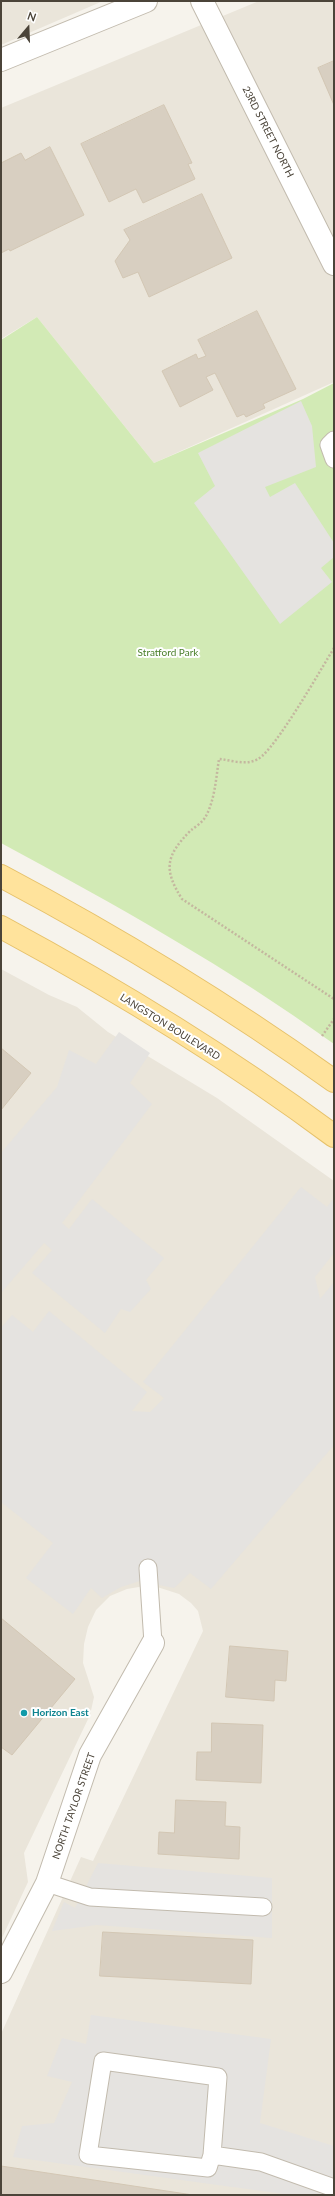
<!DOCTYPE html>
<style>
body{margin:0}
#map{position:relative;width:335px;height:2196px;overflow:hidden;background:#f6f3ec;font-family:Lato,sans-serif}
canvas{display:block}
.frame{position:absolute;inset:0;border:2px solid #4b4439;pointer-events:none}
.north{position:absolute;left:8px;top:8px;width:40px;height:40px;-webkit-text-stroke:3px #fff;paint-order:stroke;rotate:19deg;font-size:11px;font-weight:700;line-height:16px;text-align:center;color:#4b4439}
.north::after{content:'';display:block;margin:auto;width:14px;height:18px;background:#4b4439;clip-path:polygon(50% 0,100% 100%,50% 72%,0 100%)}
</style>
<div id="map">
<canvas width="335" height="2196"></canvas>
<div class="frame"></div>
<div class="north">N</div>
</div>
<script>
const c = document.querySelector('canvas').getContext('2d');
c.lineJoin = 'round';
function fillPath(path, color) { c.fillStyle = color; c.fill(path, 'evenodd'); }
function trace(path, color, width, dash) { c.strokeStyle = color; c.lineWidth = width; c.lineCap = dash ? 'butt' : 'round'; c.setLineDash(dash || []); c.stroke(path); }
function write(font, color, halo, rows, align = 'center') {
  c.font = font + ' Lato,sans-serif'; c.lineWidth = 4; c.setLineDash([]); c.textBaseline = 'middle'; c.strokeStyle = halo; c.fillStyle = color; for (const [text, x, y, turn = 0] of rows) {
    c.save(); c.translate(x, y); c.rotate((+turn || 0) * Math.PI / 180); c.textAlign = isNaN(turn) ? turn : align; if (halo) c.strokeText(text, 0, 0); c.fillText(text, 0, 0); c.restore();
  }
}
const residential = new Path2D(`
 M1,1H103L1,45Z
 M259,1H334V382L154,463L37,317L1,339V108Z
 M1,969L49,995L77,1007L108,1032L217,1098L334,1181V2195H1V2034L81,1857L93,1861L203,1631L198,1611L191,1603L179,1594L151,1585L127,1589L110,1596L96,1610L88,1627L84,1644L83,1663L94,1697L90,1715L24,1853L28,1882L1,1940Z`);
const green = new Path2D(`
 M37,317L154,463L303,399L334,383V1044C229,968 114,904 1,843V340Z`);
const parking = new Path2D(`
 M301,401L312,426L316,467L265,487L270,497L295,483L334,543V557L321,568L332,582L280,624L194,503L215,486L198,453Z
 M119,1032L150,1053L130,1083L152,1104L62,1223L69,1229L92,1199L164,1258L146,1280L151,1289L130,1312L121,1309L105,1333L32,1273L52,1250L44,1243L1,1293V1153L57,1087L69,1050L96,1064Z
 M301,1187L327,1207L334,1198V1253L315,1277L320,1299L334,1282V1445L211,1589L190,1573L174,1588L140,1581L121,1587L102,1598L91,1588L73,1614L26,1578L53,1543L1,1502V1328L12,1315L33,1332L49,1311L147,1392L132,1411L150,1412L164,1398L143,1382Z
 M98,1863L272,1878V1938L97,1925L52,1931L64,1902L75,1908Z
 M91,2015L271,2039L260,2123L334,2146V2195H291L13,2157L22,2126L54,2123L72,2082L47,2076L62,2038L86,2044Z`);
const building = new Path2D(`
 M334,61V105L318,68Z
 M164,105L192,163L188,164L195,179L143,203L136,189L109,202L81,144Z
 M50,147L84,215L10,251L9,249L1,253V163L21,153L25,160Z
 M202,194L232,258L149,297L138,272L123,278L115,261L130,240L124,230Z
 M257,311L296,389L263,404L265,408L246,417L244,414L237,417L215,373L206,377L213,390L180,407L162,371L196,354L198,359L206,356L198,340Z
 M1,1048L31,1073L1,1110Z
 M1,1618L75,1679L12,1755L1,1747Z
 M230,1646L288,1651L286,1681L275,1680L274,1701L226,1697Z
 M212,1723L263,1725L261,1783L196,1780L197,1752H211Z
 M176,1800L226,1802L225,1826L240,1827L239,1859L158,1854L159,1832L174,1833Z
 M103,1932L253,1940L251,1984L100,1976Z
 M1,2166L193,2195H1Z`);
const path = new Path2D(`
 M334,648C321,669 275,750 258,759C246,766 231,760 219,759C216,778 215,799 206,816C203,822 195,827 190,831C166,856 163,869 182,899L334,999
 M322,1036L334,1019`);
const service = new Path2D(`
 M334,440L329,445L334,459
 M148,1568L153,1643
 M47,1883L90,1897L263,1907
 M103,2061L218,2077L212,2155L208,2168L88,2155Z
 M212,2155L261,2162L334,2188`);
const minor = new Path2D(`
 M202,1L334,264
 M1,1972L47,1883L90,1755L153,1643`);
const tertiary = new Path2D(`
 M1,60L146,1`);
const primary = new Path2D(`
 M1,876C116,937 228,1005 334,1081
 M1,927C116,989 229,1058 334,1136`);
const markers = [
 [24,1713,4,"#0f9aa8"]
];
const streetNames = [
 ["23RD STREET NORTH",268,132,63],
 ["LANGSTON BOULEVARD",170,1027,32],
 ["NORTH TAYLOR STREET",74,1806,-71]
];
const parkNames = [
 ["Stratford Park",168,653]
];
const cultureNames = [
 ["Horizon East",32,1713]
];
fillPath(residential, '#eae5da');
fillPath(green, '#d2eab5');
fillPath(parking, '#e5e3e0');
fillPath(building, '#d8cfc1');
trace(building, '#d3c7b4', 1);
trace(service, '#c2bbae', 19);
trace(minor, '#c2bbae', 24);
trace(tertiary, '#c2bbae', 24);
trace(primary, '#e6c16a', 24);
trace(path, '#c4b79f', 2.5, [2, 2]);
trace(service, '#fff', 17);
trace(minor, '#fff', 22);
trace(tertiary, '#fff', 22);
trace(primary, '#ffe39c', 22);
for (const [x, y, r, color] of markers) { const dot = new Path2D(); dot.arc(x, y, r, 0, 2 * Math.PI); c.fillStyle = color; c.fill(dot); trace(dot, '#fff', 1.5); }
write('10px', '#4b4439', '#fff', streetNames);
write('10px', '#4a7f2a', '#fff', parkNames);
write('bold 10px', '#0d838f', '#fff', cultureNames, 'left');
</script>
